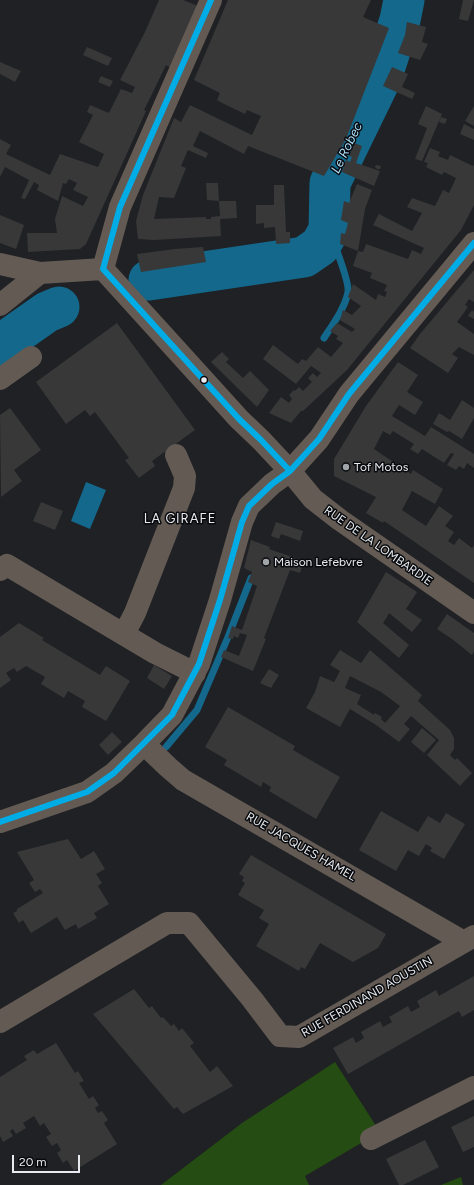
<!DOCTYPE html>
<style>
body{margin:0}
#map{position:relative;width:474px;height:1185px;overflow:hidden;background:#1f2124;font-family:Figtree,sans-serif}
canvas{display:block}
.scale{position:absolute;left:12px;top:1155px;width:68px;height:18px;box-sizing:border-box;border:2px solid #e7ebef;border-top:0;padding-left:5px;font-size:12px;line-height:14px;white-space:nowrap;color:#e7ebef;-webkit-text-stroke:3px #080a0d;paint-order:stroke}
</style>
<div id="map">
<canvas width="474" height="1185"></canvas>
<div class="scale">20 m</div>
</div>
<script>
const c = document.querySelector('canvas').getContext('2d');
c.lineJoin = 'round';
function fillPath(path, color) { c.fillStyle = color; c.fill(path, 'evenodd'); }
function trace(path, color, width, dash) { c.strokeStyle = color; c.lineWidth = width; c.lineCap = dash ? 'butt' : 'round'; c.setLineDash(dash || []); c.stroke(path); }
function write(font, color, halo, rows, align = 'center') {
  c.font = font + ' Figtree,sans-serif'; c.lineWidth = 3; c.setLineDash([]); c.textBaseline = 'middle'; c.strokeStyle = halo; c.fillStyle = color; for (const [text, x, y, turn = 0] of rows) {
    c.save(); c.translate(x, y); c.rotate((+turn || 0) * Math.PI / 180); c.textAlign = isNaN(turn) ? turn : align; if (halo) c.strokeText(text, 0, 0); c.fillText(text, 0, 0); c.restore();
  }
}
const green = new Path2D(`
 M335,1062L380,1132L305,1176L309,1185H161L242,1123Z
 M461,1177L463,1185H441Z`);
const water = new Path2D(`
 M86,482L106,490L90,529L71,521Z`);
const stream = new Path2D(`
 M324,338C333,324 345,308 348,292C350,282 333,241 329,230
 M166,747L197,710L228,637L251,578`);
const river = new Path2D(`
 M149,280L304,257L320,246L329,230L330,183L382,76L400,20L404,0
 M0,345L47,312L59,307`);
const building = new Path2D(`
 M159,0H183L198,6L171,68L166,65L152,94L144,110L146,111L86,244L80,249L28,252L27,233H57L55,219L62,196L83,206L88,197L73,190L77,183L69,179L66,184L63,183L58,201L37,190L39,185L34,182L25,199L21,198L29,180L5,167L0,177V139L11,145L6,154L50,175L60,154L98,167L104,154L79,142L93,115L87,112L90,105L109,113L121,89L132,93L135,87L120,80L145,32Z
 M228,0H371L363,17L389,28L346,139L324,176L248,146L244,154L200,131L193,146L208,153L206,158L188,150L181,166L186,168L174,198L159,197L154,219L206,217V219H211V217L220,216L219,201H236L237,218L220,219L221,236L154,240L138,239L136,221L143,195L174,118L181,122L190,105L252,135L261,116L247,110L245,114L222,103L217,100L220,93L194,80Z
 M463,0H474L468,21L459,19Z
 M407,22L426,27L422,42L428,44L420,60L398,53L405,35Z
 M87,47L112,58L108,66L83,55Z
 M0,62L21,71L15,82L0,74Z
 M392,67L408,74L402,87L415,93L412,99L383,86Z
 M101,76L113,81L110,87L98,82Z
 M426,106L442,114L422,161L415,159L427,128L418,124Z
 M474,106V126L465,121Z
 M441,117L447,119L445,124L439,122Z
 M464,124L474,129V140L460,134Z
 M354,143L362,146L356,163L380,171L374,186L342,172L346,160L350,162L352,157L349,156Z
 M430,148L440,152L438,156L448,160L450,155L473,166L474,164V205L461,230L347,370L303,411H301L291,423L269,413L281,397L289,403L292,399L289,395L294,390L295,391L299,387L303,391L312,382L308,378L313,373L317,377L321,373L311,366L296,384L263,359L273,345L298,364L302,359L306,361L318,347L331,357L343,343L336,339L338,336L330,331L337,323L352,332L355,329L340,320L343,310L352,315L361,306L348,297L353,284L376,300L378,294L385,297L387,292L384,291L387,285L370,278L372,273L353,266L358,251L363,252L366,244L408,259L412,250L421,254L424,248L373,225L379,214L412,231L422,213L407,207L412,198L435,206L443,190L449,193L456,178L444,172L442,175L426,167L428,163L424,162Z
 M376,165L381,166L380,169H377L375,167Z
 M206,183H218L219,201L207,200Z
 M357,184L372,190L365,209L358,251L340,244L341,233L345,234L348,223L341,220L344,201L349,203Z
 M274,185H284L286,232H290V243L276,244L275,227L264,228V223L256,224V205H274Z
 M0,215L24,225L16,249L0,243Z
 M203,247L206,262L141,272L137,254L175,249Z
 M474,270V302L469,299L465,305L468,307L457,322L474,334V355L459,347L452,354L458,358L448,373L410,348L420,334Z
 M472,310L474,312V319L468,316Z
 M117,323L195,430L152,461L155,466L139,478L125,460L129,458L95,412L90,416L85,410L66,424L36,382Z
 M222,352L229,359L226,362L243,378L250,371L269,390L257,407L211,362Z
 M398,362L418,375L407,392L423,402L415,415L399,405L392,416L425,436L431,427L474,454V468L467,463L464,469L459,466L456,470L447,465L454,454L451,453L444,463L422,449L418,454L410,449L414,444L393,431L390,435L383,431L374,449L411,474L413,470L443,489L435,504L412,491L402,510L426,526L439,506L453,516L445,526L454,532L448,541L454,545L459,538L472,548L474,545V583L406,536L384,521L383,523L366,513L376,497L334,476V459L366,406Z
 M462,400L474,408V418L462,439L449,431L447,432L433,424L439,413L450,420Z
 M10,408L41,450L14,470L22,481L1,497L0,415Z
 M41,502L63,511L55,530L33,521Z
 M276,522L303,531L300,541L281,534L279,539L271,536Z
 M251,540L270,547L269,549L304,561L300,573L290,570L264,638L266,639L253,671L221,657L224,650L239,656L247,635L240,633L238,638L234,636L233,639L228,638L232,626L242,630L257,586L248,582L252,572L244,568Z
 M386,572L417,592L406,609L422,620L412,632L389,613L387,617L383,623L409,645L399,658L357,622Z
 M447,614L474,633V651L472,655L452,639L437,629Z
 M19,623L44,638L42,640L100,675L106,666L130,681L106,721L82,707L85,701L68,691L64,698L41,684L45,677L26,666L17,672L14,668L6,673L11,680L0,688V637Z
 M340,650L361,663L370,650L422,695L418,701L450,730L454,738V749L450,755L455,760L457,758L472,773L460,786L427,755L439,740L411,716L404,724L410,729L399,742L376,725L350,709L340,727L306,708L315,692L320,676L334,682L340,671L330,665ZM350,676L381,692L400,706L385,723L381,719L382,717L375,713L374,715L357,704L361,695L345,688Z
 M154,665L172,676L164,689L147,678Z
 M269,669L279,675L271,688L260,683Z
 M228,707L295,746L293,750L340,777L316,819L269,791L271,787L263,782L261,787L224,765L227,760L205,747Z
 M422,728L436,740L424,753L411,742Z
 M112,732L122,742L108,755L99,745Z
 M381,811L418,832L428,816L440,823L446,813L465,824L444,859L430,851L432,848L426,844L419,856L408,850L396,871L359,850Z
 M68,839L81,859L94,851L105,869L96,874L102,883L98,886L109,904L94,913L97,918L78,929L76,924L65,930L57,917L31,933L23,920L19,923L13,913L17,911V909L43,893L40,889L35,892L29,883L34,880L17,852Z
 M251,855L386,934L378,948L353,962L320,943L305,969L301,967L299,971L256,946L269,924L259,918L264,910L238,895L245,883L242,881L244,877L239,874Z
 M474,976V1010L462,1017L459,1011L348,1074L333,1048L353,1037L356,1043L364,1038L361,1032L380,1021L383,1027L392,1022L389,1017L408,1006L411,1012L420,1007L417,1001L436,990L439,996Z
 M134,989L149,1008L152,1006L161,1018L163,1017L171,1026L174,1024L179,1031L182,1028L194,1043L190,1046L210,1072L217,1066L233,1086L183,1114L177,1107L174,1109L93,1014Z
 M56,1043L75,1073L78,1071L84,1081L79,1083L89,1099L93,1096L99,1105L95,1108L98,1113L102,1111L108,1120L104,1123L117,1144L74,1171L67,1160L63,1163L57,1153L61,1150L57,1143L52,1146L46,1137L51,1134L44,1123L40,1126L34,1116L23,1123L26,1128L16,1134L13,1129L10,1131L13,1136L3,1142L0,1136V1077L27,1060L24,1056L34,1050L37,1054Z
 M474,1116V1147L463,1152L451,1127Z
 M425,1140L439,1167L403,1185H399L386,1159Z`);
const minor = new Path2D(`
 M103,269L120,207L211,0
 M0,305L40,273
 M0,379L31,357
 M0,570L7,565L155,653L195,673
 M124,634L135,613L184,488L185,476L176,455
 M144,744L168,767L183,780L464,942
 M0,822L87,792L114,773L144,744L172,715L199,664L220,600L242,522L249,506L272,484L290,471
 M0,1022L167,923H189L252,999L280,1036L299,1037L474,936
 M371,1139L474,1087`);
const major = new Path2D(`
 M0,264L40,273L103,269L239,419L261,440L290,471L313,499L340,520L474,613
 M290,471L319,439L349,394L474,243`);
const bus1 = new Path2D(`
 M211,0L120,207L103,269L239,419L261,440L290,471
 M0,822L87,792L114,773L172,715L199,664L220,600L242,522L249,506L272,484L290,471L319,439L349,394L474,243`);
const markers = [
 [204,380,3.5,"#e7ebef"],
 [346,467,4,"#a1a4a8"],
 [266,562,4,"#a1a4a8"]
];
const poiNames = [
 ["Tof Motos",354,467],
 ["Maison Lefebvre",274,562]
];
const streetNames = [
 ["RUE DE LA LOMBARDIE",378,546,35],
 ["RUE JACQUES HAMEL",301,847,30],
 ["RUE FERDINAND AOUSTIN",367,997,-30]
];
const waterNames = [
 ["Le Robec",347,148,-64]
];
const neighbourhoodNames = [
 ["LA GIRAFE",180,519]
];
fillPath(green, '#254c12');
fillPath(water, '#13688c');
trace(stream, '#13688c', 7);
trace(river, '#13688c', 41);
fillPath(building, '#383838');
trace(minor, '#635a54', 22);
trace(major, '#645b54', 22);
trace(bus1, '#00ace6', 6);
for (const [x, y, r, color] of markers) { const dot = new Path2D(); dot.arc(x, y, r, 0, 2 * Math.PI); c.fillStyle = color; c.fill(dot); trace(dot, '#080a0d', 1.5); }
write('12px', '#e7ebef', '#080a0d', poiNames, 'left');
write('12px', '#e7ebef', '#080a0d', streetNames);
write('italic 13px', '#adddf8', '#080a0d', waterNames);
c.letterSpacing = '1px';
write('13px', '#e7ebef', '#080a0d', neighbourhoodNames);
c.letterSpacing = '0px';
</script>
